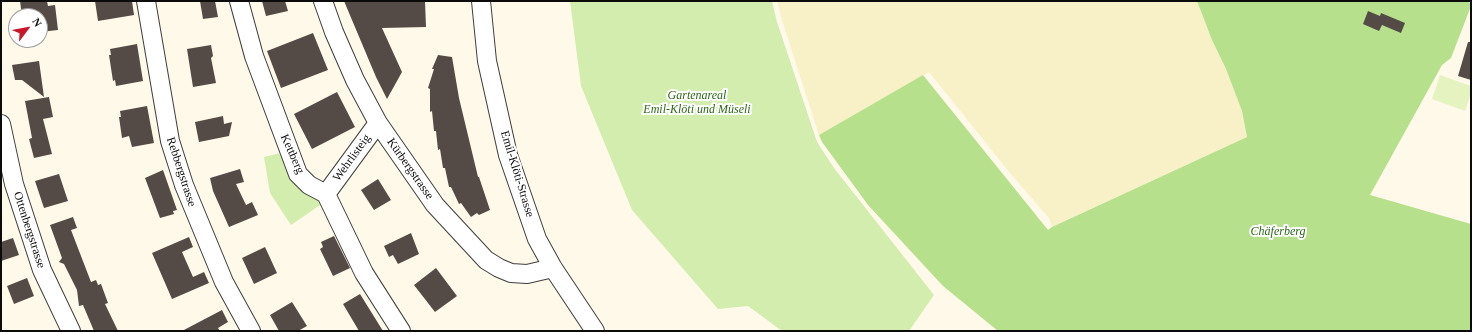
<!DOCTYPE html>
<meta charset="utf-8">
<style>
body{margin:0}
#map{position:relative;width:1472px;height:332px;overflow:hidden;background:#fff9e9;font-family:"Times New Roman",serif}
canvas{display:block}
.frame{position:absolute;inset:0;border:2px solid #0b0b0b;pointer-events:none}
.north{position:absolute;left:8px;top:8px;width:40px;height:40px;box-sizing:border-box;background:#fff;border:1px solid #9d9d9d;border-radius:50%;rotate:58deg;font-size:11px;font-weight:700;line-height:16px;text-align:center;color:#0b0b0b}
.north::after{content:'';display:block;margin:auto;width:14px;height:18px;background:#c8152a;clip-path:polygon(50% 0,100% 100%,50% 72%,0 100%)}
</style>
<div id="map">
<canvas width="1472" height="332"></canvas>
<div class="frame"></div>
<div class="north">N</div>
</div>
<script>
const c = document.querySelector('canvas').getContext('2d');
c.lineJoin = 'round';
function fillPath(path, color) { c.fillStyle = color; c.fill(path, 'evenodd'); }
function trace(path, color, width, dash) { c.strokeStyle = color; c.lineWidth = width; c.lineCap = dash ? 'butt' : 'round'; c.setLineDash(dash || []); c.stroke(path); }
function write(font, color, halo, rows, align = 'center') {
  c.font = font + ' "Times New Roman",serif'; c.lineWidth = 4; c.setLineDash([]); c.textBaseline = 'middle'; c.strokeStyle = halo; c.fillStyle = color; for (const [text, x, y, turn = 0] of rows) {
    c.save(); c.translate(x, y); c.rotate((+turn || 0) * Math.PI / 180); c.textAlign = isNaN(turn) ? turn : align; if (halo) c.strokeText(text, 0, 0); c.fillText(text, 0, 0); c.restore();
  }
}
const farmland = new Path2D(`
 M777,1H1197L1212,40L1226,69L1242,111L1247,137L1052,227L1049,218L1010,173L929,72L819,135L782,20Z`);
const green = new Path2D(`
 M570,1H772L777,22L817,142L834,168L934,295L909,331H782L748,306L718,309L632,210L581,86Z
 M285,152L323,203L291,225L270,193L264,157Z`);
const forest = new Path2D(`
 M1197,1H1471V6L1451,58L1442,65L1370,195L1471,224V331H998L943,286L868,205L822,142L819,135L923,75L1048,230L1052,227L1247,137L1242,111L1226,69L1212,40Z`);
const pitch = new Path2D(`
 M1440,75L1471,86V93L1465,111L1432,99Z`);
const building = new Path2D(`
 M20,1H47L48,6L55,5L58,30L40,32V16H22Z
 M95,1H132L134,15L98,21Z
 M200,1H215L218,17L203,19Z
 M262,1H285L288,11L266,16Z
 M344,1H425L426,27L382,28L402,72L387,99L376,77Z
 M1368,11L1380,16L1381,13L1405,23L1401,33L1382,25L1379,31L1363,24Z
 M313,33L328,70L281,88L267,51Z
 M1468,42H1471V80L1458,76Z
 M137,44L143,81L116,86L115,80L113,81L109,55H111L110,49Z
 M211,45L213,56L211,58L216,83L193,87L187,49Z
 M438,55L452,57L459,98L478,177H479L490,210L479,215L477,213L471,217L461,203L459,204L451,187H449L445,168H443L440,149L438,150L436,131H434L432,111L430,112V89L428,88L434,69H432Z
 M39,61L44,97L22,80H15L12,65Z
 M337,92L355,127L312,149L294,114Z
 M49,97L53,117L43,119L52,154L34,158L29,139L32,138L25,101Z
 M147,106L154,143L132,147L129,136L122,138L119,117H121L120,111Z
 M223,116L224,124L232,122L229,136L199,142L195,122Z
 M240,169L244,182L236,184L246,205L252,202L258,215L229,227L213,191L210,178Z
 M163,170L177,210L173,211L174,214L160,218L145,178Z
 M59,174L68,201L44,208L35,181Z
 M378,179L391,200L374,210L361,190Z
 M73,217L77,228L71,230L91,282L96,280L98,285L101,284L108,303L105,304L118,331H94L83,305L79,306L77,290L64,264L59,262L62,258L50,225Z
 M411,233L419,254L398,264L393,255L389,257L384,246Z
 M334,236L350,268L333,276L320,249L323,247L321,242Z
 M189,237L193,247L182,252L193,277L204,272L209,283L172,299L152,253Z
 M13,238L19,255L1,261V242Z
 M265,247L277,273L254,284L242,258Z
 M436,268L457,296L435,312L414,285Z
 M27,278L34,296L14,304L7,286Z
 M360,294L383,331H359L343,304Z
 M292,302L307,326L298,331H279L270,315Z
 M222,310L228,322L218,328L220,331H182Z`);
const minor = new Path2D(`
 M146,1L170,141L184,185L224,282L251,331
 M239,1L254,56L298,174L309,185L326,194L364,273L401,331
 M323,1L334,32L355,80L378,123L435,205L486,260L499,268L511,273L527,274L553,268
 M481,1L487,61L508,155L537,239L553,268L595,331
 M1,124L14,184L42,270L71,331
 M326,194L378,123`);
const parkNames = [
 ["Gartenareal",697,96],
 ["Emil-Klöti und Müseli",697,110],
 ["Chäferberg",1278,232]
];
const streetNames = [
 ["Kettberg",292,154,66],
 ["Wehrlisteig",352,158,-54],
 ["Kürbergstrasse",410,169,55],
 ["Rebbergstrasse",181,172,72],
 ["Emil-Klöti-Strasse",517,174,73],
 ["Ottenbergstrasse",29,230,72]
];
fillPath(farmland, '#f8f0c6');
fillPath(green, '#d3edae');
fillPath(forest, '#b7e08c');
fillPath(pitch, '#e5f3c1');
fillPath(building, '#544b46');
trace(minor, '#3e3e3e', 20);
trace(minor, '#fff', 18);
write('italic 12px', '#2c6815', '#fff', parkNames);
write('12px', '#0b0b0b', '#fff', streetNames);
</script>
